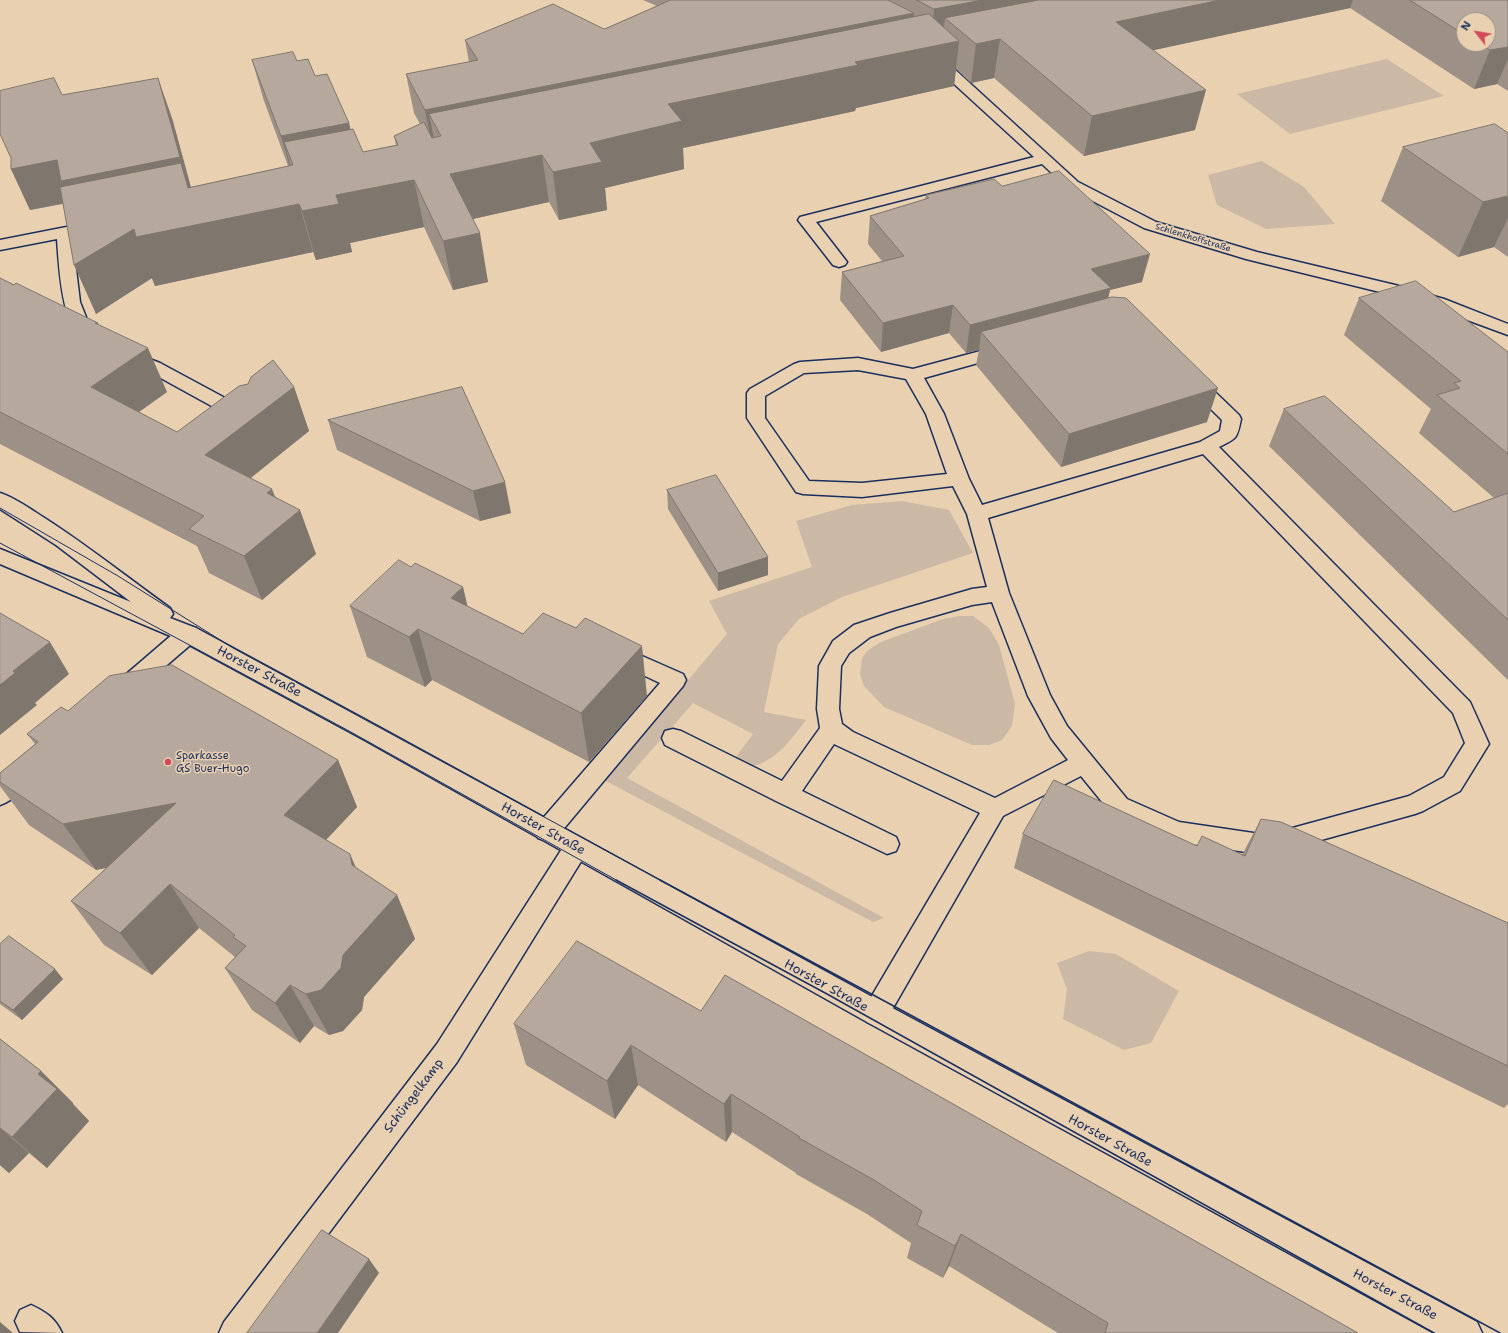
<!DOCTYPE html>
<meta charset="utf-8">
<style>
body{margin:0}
#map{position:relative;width:1508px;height:1333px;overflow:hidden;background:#e9d0b1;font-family:"Shantell Sans",sans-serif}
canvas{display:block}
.north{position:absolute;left:1456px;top:12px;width:40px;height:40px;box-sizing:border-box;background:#e9d0b1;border:1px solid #979090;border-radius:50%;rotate:301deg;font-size:11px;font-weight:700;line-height:16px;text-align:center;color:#1b2f5e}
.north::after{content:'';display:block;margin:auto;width:14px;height:18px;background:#d1495b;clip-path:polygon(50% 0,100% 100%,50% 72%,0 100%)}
</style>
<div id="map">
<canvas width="1508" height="1333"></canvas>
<div class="north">N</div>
</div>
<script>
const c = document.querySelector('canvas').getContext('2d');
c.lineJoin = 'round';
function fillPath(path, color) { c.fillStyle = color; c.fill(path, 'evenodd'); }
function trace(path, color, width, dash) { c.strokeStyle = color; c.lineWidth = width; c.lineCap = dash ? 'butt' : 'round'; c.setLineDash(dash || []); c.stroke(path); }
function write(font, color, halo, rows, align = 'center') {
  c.font = font + ' "Shantell Sans",sans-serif'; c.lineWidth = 3; c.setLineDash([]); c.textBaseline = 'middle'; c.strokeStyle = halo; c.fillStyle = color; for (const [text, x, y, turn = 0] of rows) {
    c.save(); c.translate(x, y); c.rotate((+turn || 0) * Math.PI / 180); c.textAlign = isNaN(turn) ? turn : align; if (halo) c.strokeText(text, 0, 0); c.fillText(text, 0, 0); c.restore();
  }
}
const green = new Path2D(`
 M1387,59L1444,96L1290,134L1237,94Z
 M1262,161L1304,187L1335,224L1266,229L1217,205L1208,175Z
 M902,501L949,510L973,553L842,597L799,619L778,644L764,712L806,720C792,738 775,763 751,766C745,766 738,763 733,761L753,734L693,703L627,778L884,918L873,922L604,780L727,634L709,601L812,567L796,521L852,505Z
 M960,616H973L989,628L999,645L1015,704L1012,726L1002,740L989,745H972L884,707L864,686L860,674L862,658L868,650L881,642L943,619Z
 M1089,951L1116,954L1179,991L1151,1043L1124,1050L1063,1019L1067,989L1057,963Z`);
const minor = new Path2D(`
 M934,54L939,55L1078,182L1156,222L1257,252L1395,285L1444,299L1508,324V335L1432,307L1384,293L1246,259L1144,228L1068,188L1042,164L816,222L847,262L845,265L839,267L833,265L798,220L800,217L1034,157L929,61L927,58L929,55Z
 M97,221L103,223L105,226L103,229L72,236L80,302L90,327L101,337L98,341C61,350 59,262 57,239L0,250V240Z
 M1104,318L1141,321L1239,415L1241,419C1237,439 1237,438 1219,447L1470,702L1489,744L1460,791L1423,811L1415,814L1267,855L1176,842L1167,839L1111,813L1081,776L1003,816L885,1022L876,1026L867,1022L863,1013L867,1004L980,813L834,744L802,791L896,837L899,844L896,851L887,854L778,802L665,745L662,738L665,731L673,729L681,731L782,781L820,728L817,709L819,666L833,641L854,625L890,613L972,589L987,587L967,514L953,486L862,497L803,494L796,492L747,418V393L750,389L794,364L800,362L858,358L913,369ZM1104,328L1130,330L1222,420L1220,431L1200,442L982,505L969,479L944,414L924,378ZM858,370L906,379L926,414L947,474L862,483L809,481L765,418V396L804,373ZM1203,454L1453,713L1465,743L1444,777L1409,796L1267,835L1179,822L1127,799L1067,726L1050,695L1009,593L988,518ZM992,602L1028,696L1051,738L1068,760L995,798L853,732L842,724L839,709L841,666L849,653L870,637L896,627L972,605Z
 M129,351L160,363L251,412L253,416L251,420L244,422L237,420L148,371L123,360L120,356L123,352Z
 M188,626L196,628L199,634L196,640L132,695L124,698L116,695L113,689L116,683L180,628Z
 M617,645L683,674L686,680L683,686L556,838L547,841L538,838L535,831L538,824L660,683L609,659L606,653L609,647Z
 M26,762L34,765L38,772C31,785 14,800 0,805V781L18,765Z
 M576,838L585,841L588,848L585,855L457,1062L254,1333H219L224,1322L437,1044L567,841Z
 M31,1305C46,1312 55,1318 62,1333L20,1332L15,1321L20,1310Z`);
const major = new Path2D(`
 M0,493C15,498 29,508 43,517C87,545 128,578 170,608L173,614L170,618L196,628L379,727L885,1004L1477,1322L1482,1333H1435L867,1022L363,739L180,640L0,564V549L131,602L56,545L0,509Z`);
const tramFar1 = new Path2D(`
 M0,508L118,576L233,648L662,881
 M0,543L349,731L618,881`);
const tram = new Path2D(`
 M616,880L827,994L1434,1333
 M660,880C939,1033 1221,1180 1500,1333`);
const wall = new Path2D(`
 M643,0H1508V91L1497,84L1474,89L1350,8L1153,50L1195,130L1084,156L994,78L971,83L956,69L954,86L856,108L855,111L683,148L684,169L605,188L607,210L559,220L549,202L473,219L488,282L453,290L424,227L350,243L352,252L316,260L313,252L155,286L152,278L96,314L63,204L30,210L11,169L62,95L172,118L191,187L288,166L264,101L252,60L297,61L315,76L349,123L350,129L363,152L396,145L394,136L420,124L414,113L406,74L469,62L465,40L604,29L657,6ZM1464,20L1488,44H1464Z
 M1508,133V257L1494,247L1458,257L1381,201L1403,147Z
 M1002,186L1142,282L1110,290L1108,298L1207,422L1061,467L976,365L979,350L966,353L949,333L881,352L840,300L842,272L882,261L868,244L870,216L925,199L926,195Z
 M0,278L98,323L99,325L167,392L139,412L177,432L294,387L309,431L251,478L276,497L316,554L262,600L209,573L197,546L0,444Z
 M1359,298L1508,352V680L1269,446L1284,409L1454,512L1494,498L1419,433L1431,409L1344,335Z
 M462,387L511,513L480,521L337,450L328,420Z
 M667,490L768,557V575L718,591L668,509Z
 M411,567L463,587L467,606L647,696L589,762L432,680L425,687L367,657L350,606Z
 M68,711L338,760L357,807L326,840L350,854L356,868L397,895L415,939L364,997L362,1010L343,1031L329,1035L314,1026L300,1043L252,1010L225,968L235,957L199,928L152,975L104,945L71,901L107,867L96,870L29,825L0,786V773L35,744L27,734Z
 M1261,819L1508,923V1104L1504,1108L1014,868L1023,834L1197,846L1242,855Z
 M0,944L63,979L22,1020L0,1004Z
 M701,1011L1358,1333H1058L949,1266L943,1278L907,1258L911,1243L867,1214L796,1174V1173L732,1132L726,1142L638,1085L615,1119L526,1065L514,1024Z
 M0,1039L41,1071L73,1103V1104L89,1121L47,1168L29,1153L9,1173L0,1165Z`);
const shadedWall = new Path2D(`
 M983,0H1092L945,18L942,44L959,41L954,86L856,108L855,111L683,148L684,169L605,188L607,210L559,220L553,172L592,164L429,114L436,149L433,150L425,110L914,13L911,51L930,47L934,9Z
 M1220,0H1353L1350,8L1108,60L1116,22Z
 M1000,39L994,78L971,83L976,44Z
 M1508,47V59L1497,84L1474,89L1490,50Z
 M158,78L172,118L194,199L299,204L313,252L155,286L152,278L96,314L74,265L134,229L200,224L70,202L30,210L11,169Z
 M1206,90L1195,130L1084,156L1092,116Z
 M349,123L359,165H293L284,142L294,178H293L281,136Z
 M542,155L549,202L459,222L450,174Z
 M414,180L424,227L350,243L352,252L316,260L302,211L336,195Z
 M1508,196V218L1494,247L1458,257L1483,202Z
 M480,233L488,282L453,290L443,241Z
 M1150,254L1142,282L1110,290L1104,317L981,332L979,350L966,353L970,325L1091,269Z
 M953,305L949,333L881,352L883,323Z
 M148,348L167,392L112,431L91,387Z
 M294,387L309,431L224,499L205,455Z
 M1218,388L1207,422L1061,467L1069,434Z
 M505,482L511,513L480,521L473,491Z
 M272,489L285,522L300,510L316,554L262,600L244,556L267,493Z
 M768,557V575L718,591V573Z
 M463,587L475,638L451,598Z
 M418,629L432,680L425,687L409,637Z
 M50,642L69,674L35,703L37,705L0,735V685L13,671Z
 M642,646L647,696L589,762L581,713Z
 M338,760L357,807L306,861L284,815Z
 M176,803L203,849L96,870L63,824Z
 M350,854L369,899L352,865Z
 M170,884L199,928L152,975L120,933Z
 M397,895L415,939L364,997L362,1010L343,1031L329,1035L306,994L343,955Z
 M55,969L63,979L22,1020L13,1010Z
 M290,985L314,1026L300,1043L275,1003Z
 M631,1045L638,1085L615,1119L607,1081Z
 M41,1071L73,1103V1104L89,1121L47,1168L12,1137L38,1074Z
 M731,1094L732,1132L726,1142L724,1104Z
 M0,1128L29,1153L9,1173L0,1165Z
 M961,1234L949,1266L943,1278L955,1246Z
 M369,1259L379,1273L338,1333H317Z
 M0,1322L13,1333H0Z`);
const building = new Path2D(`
 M671,0H888L914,13L425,110L406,74L478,60L465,40L553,4L604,29Z
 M917,0H983L934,9Z
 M1039,0H1220L1116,22L1206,90L1092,116L1000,39L976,44L945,18Z
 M1410,0H1508V47L1490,50L1480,44H1488V20H1464V34Z
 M929,14L959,41L855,62L858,65L668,104L682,121L590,143L602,162L553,172L542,155L450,174L480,233L443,241L414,180L336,195L339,204L302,211L299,204L136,237L134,229L74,265L60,187L181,163L188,188L293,165L284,142L353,129L363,152L398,145L394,136L424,122L432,138L441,136L429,114Z
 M293,52L297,61L308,59L315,76L327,74L349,123L281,136L252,60Z
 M54,78L62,95L158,78L180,157L61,181L57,160L11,169V158L0,134V91Z
 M1495,124L1508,133V196L1483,202L1403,147Z
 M1059,171L1150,254L1091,269L1111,288L970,325L953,305L883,323L842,272L904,256L870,216L929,198L926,195L994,179L1002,186Z
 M0,278L14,285L16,283L98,323H95L148,348L91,387L177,432L239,386L248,384L251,377L273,360L294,387L205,455L272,489L267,493L300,510L244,556L189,529L204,516L0,412Z
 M1416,281L1508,352V454L1437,395L1460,388L1454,383L1461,381L1359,298Z
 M1112,297L1126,298L1218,388L1069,434L981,332Z
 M462,387L505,482L473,491L328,420Z
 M1325,396L1454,512L1508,493V620L1284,409Z
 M716,475L768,557L718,573L667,490Z
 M399,560L411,567L415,563L463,587L451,598L523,634L543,613L576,628L585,618L642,646L581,713L418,629L409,637L350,606Z
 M0,613L50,642L13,671L15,673L0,685Z
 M172,665L338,760L284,815L350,854L352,865L397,895L343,955L341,968L321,990L306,994L290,985L275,1003L225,968L246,946L233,937L235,935L170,884L120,933L71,901L176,803L63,824L0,782V773L38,742L27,734L61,707L68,711L109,676Z
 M1054,780L1197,846L1202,836L1245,856L1261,819L1281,822L1508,923V1066L1023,834Z
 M9,936L55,969L13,1010L0,1001V944Z
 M577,941L701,1011L725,975L1358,1333H1105L1108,1323L961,1234L955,1246L917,1225L922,1211L874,1180L799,1138L800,1137L731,1094L724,1104L631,1045L607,1081L514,1024Z
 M0,1039L41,1071L38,1074L57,1089L12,1137L0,1128Z
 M322,1230L369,1259L317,1333H247Z`);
const markers = [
 [168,762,4,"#d1495b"]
];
const farStreetnames = [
 ["Schlenkhoffstraße",1193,238,17]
];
const poiNames = [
 ["Sparkasse",176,756],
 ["GS Buer-Hugo",176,769]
];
const nearStreetnames = [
 ["Horster Straße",259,672,28],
 ["Horster Straße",543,829,29],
 ["Horster Straße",826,986,29],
 ["Schüngelkamp",414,1096,-53],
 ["Horster Straße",1110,1141,29],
 ["Horster Straße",1395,1295,28]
];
fillPath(green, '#cbb8a5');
trace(minor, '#1b2f5e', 3);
trace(major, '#1b2f5e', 3);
fillPath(minor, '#e9d0b1');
fillPath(major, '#e9d0b1');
trace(tramFar1, '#1b2f5e', 1);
trace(tram, '#1b2f5e', 1.5);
fillPath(wall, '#9d9086');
fillPath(shadedWall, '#7f766d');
fillPath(building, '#b6a89c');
trace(building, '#7f766d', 1);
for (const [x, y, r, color] of markers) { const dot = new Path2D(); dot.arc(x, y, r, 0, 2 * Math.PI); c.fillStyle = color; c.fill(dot); trace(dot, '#e9d0b1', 1.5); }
write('9px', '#1b2f5e', '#e9d0b1', farStreetnames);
write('11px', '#1b2f5e', '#e9d0b1', poiNames, 'left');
write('13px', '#1b2f5e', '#e9d0b1', nearStreetnames);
</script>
